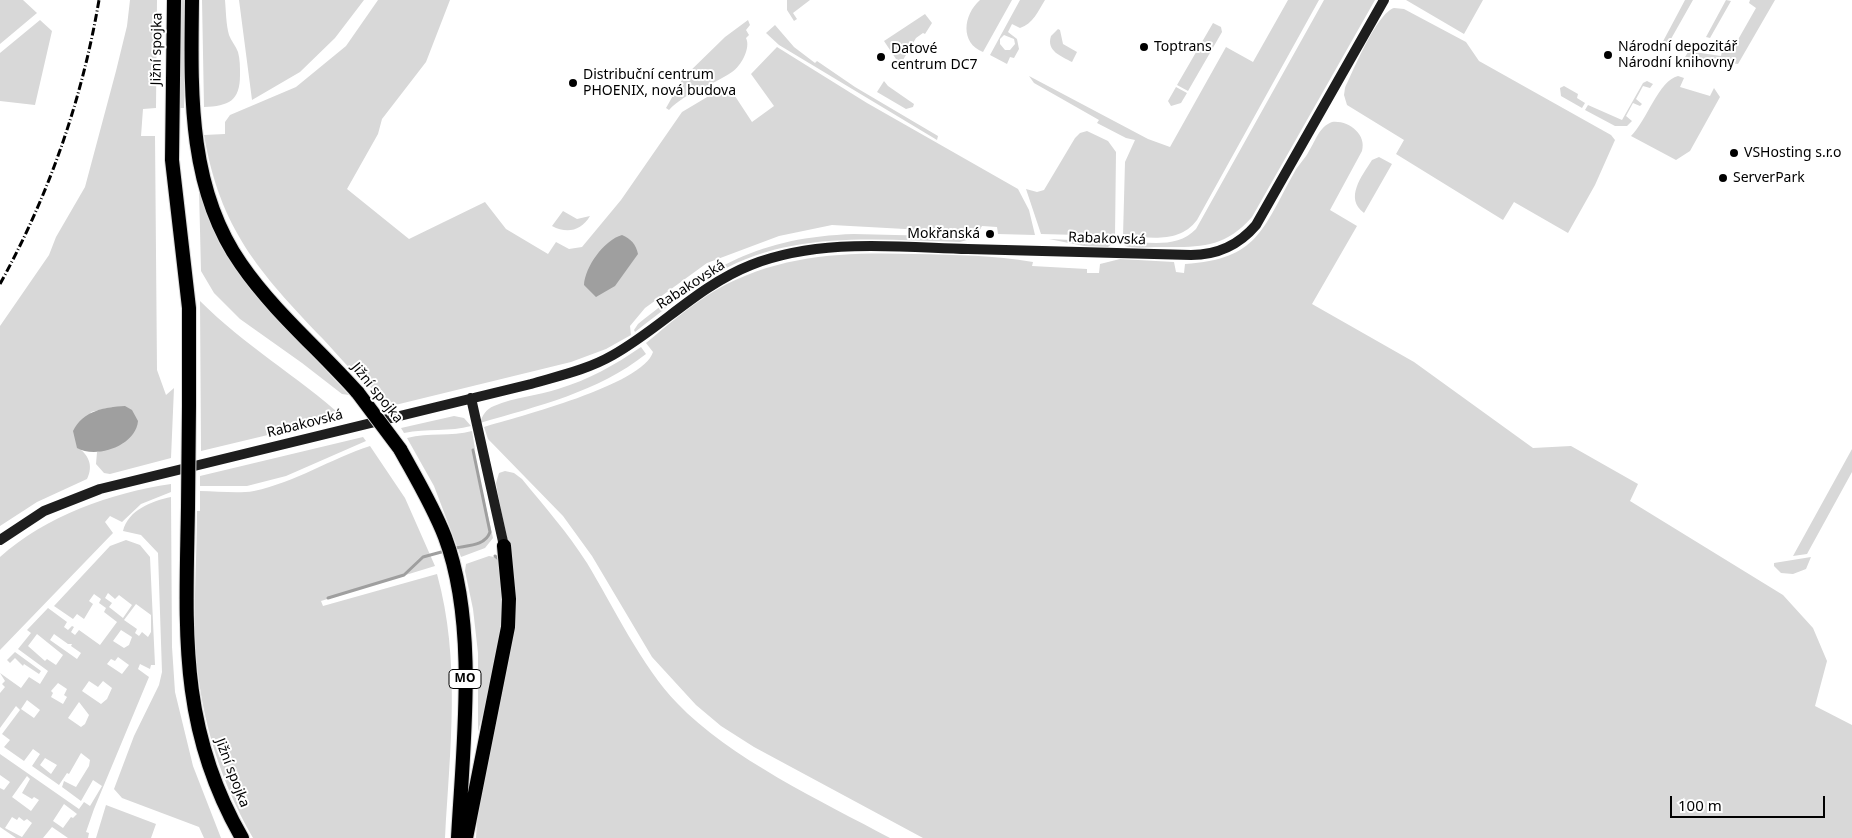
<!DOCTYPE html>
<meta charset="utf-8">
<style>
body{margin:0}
#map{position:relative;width:1852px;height:838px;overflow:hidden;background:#fff;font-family:"Noto Sans",sans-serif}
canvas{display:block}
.scale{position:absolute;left:1670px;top:796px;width:155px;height:22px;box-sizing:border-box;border:2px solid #000;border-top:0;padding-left:6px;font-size:15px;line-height:18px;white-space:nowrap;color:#000;-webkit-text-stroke:4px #fff;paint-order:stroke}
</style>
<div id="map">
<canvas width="1852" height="838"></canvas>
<div class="scale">100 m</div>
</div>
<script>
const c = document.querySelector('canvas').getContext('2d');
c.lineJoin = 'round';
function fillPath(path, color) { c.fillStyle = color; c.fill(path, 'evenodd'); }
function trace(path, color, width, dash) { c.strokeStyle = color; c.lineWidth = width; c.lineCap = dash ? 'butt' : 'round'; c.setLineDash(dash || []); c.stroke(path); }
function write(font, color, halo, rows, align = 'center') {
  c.font = font + ' "Noto Sans",sans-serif'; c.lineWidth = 4; c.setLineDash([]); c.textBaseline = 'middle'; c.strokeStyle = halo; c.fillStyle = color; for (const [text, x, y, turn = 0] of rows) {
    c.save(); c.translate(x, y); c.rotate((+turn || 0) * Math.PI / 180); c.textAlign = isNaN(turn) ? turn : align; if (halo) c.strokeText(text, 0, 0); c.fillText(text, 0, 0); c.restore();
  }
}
const green = new Path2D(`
 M0,0H23L37,13L0,44Z
 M130,0H157L156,108L143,109L141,136H155L157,370L166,395L174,388L171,458L110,474L104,473L96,464L97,452L123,443L112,407L91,412L77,447C88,454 94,465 87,479L37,502L0,526V326L49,255L56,237L85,187L116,71L127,26Z
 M180,0H186L184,108H179Z
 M202,0H225C226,11 226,24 229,35C231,41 236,46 238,52C240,59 240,67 240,75C240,101 229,106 204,107Z
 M239,0H364L335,38L300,72L252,100Z
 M378,0H450L426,62L382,119L378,134L347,189L409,239L485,202L506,229L548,254L556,242L569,249L582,247L621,200L682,112L724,87L731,90L752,122L774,106L751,74L777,47L867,103L1018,189L1029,210L1035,235L998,234L997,227L982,226L978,233L832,225L779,236L707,263L645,308L630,326L631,335L606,349L571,362L387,407L374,390C355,376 339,356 323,339C259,272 220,229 204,135L225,134V122L230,115L296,87L346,46Z
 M787,0H810L793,13L797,19L794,21L787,10Z
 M980,0H1012L983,52C960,43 963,15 980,0Z
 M1020,0H1045C1038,11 1033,24 1020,28L1012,24L1008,32L1017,39L1019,49L1014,58L1010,57L1007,64L990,55ZM1004,35L1014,39L1015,44L1010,50H1005L1000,44V39Z
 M1288,0H1319L1197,220C1179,244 1150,237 1123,236L1125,162L1135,140L1126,138L1097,123L1099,120L1034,83L1029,76L1148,139L1170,147L1226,47L1253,62Z
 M1324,0H1375L1252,217C1224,249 1199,247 1160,247C1149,247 1135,249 1125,246L1122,241C1148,242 1177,249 1196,229Z
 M1406,0H1483L1464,34Z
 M1685,0H1693L1667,46L1660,47Z
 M1726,0L1731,1L1710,38L1706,37Z
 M1750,0H1775L1738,64L1685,57L1693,44L1694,52L1721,56L1723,48L1731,52L1756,8L1749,3Z
 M1394,8L1404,9L1466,42L1479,61L1611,135L1615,140L1595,185L1568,233L1514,202L1503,220L1396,154L1404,140L1347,105L1344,95L1345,88C1353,71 1377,13 1394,8Z
 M925,14L932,23L925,34L923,33L916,38L900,65L884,41Z
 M40,20L52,31L35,105L0,101V53Z
 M748,20L750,25L746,30L749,35L746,38C751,48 741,66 732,72C712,86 687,91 669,110L666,108L683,78L725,37Z
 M1213,23L1221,27L1222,32L1188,91L1177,85Z
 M775,25L794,47L815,63L817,61L855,87L938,136L937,140L779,45L766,33Z
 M1058,29L1060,30L1063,44L1077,52L1072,62C1061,56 1046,51 1051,36Z
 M1678,76L1684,78L1680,87L1710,96L1714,88L1720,97L1690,151L1676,160L1631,136C1646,122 1659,80 1678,76Z
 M884,81L888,86L914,104L913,107L906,109L877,92Z
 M1647,81L1653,84L1650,88L1643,86L1636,99L1642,104L1640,106L1633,103L1626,116L1632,121L1627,126H1615L1585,110L1588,105L1622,120L1643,83Z
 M1564,86L1578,94L1577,98L1585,103L1582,108L1561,96L1560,88Z
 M1176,87L1187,93L1181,103L1171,106L1168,101Z
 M1332,122C1348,120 1367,134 1362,151L1330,210L1357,226L1312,304L1414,362L1533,448L1571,446L1638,484L1630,501L1783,595L1813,628L1827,661L1815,706L1852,725V838H923L754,747L721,726L696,705L652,657L592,556L563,516L488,439L484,427C517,417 643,385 653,352L646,343C669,324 691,305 716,290C779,254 845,252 915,254C955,255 994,255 1033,262L1032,266L1087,269V273H1099L1100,264L1120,259L1174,262L1176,272L1184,273L1185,264C1258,259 1262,230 1294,173C1298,165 1305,159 1309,151C1316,140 1319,127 1332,122Z
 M1087,131L1108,141L1116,152L1115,236L1041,234L1026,189L1037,192L1044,190L1075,138L1080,133Z
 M1379,157L1392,164L1364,213C1344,198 1362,176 1372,160Z
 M199,190L219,243L250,289L349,395L342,394L302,363L240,319L214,293L201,271Z
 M563,211L577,219L590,216C581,231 567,234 552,226Z
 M854,234L977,237L960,242C878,240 793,230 719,272C689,289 662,311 635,332L634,330L638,324C709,267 760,237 854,234Z
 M1049,239L1114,242L1108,247L1084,246Z
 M200,301C244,345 297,376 343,417L201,451Z
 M641,347L646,354C598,392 538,406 480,423C482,416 486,409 494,406C514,397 538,396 558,389C588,380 615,365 641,347Z
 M454,416L464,418L471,426C450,432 427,428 404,433L401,428Z
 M472,431L475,449L473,450L493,538L485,548L461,557L434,486L407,438C429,432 451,437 472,431Z
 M363,437L366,441L286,476L247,486H200V476Z
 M370,446L405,498L435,566L321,601L323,606L437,574C461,660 450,749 445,838H253C217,776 197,705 195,634C194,593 197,552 197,511H200V491C218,491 237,494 254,491C296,482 330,459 370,446Z
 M1852,449V472L1807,554L1793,556Z
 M505,471L514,473L522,479C544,506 568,533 587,563C613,606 642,667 677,703C729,758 823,802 890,838H476C478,804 481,769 489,736C498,695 513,656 515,614C518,568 503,528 496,483L499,473Z
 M171,484V492L141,504L122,522L110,516L105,522L113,533L0,650V557C46,516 110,493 171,484Z
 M171,497L172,647L175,692L193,766L221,838H204L199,827L122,798L114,789L134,736L159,685L162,672L158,553L141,535L123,531C128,510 152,501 171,497Z
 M126,540L140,545L150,557L155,665H151L150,669L140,664L138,669L149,677L94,809L86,832L89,833L88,838H68L52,827L43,838H16L0,827V788L4,790L10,782L0,775V754L79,809L84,802L90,806L102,786L93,780L81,801L62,787L64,781L76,787L89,766L90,760L81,753L69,774L67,773L59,785L32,766L40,754L33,749L24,761L4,747L10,740L2,734L20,710L16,706L0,728V693L5,687L2,684L5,681L0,673L21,688L29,677L40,684L48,671L18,649L31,633L27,630L48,608L67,622L64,627L68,630L72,626L74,627L71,632L75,635L79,630L100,645L117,622L104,612L106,608L99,603L101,599L94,594L89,601L93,604L84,619L77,614L73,619L54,606L110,546ZM108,593L115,599L119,595L132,605L123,618L109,607L112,603L105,598ZM136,604L151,615V632L148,637L142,632L139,636L135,633L137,629L124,620ZM121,630L132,637L129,645L124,648L113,641ZM37,634L63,655L56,665L47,659L45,661L28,646ZM54,634L68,644H72L71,646L81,653L77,659L50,640ZM118,657L129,665L122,674L107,664L111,659L115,661ZM89,681L98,687L103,681L112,688L107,699L101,704L82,691ZM58,683L67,689L64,695L67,697L63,704L51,697L53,693L51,691ZM27,700L40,710L34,718L21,709ZM79,702L89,715L85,724L81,727L68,718ZM45,758L57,765L51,774L40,765ZM27,776L30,779L22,793L32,799L34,797L39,800L31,811L12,797ZM64,804L77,814L73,818L71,817L63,828L53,821ZM12,817L17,820L19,817L24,821L27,819L32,823L22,837L5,828Z
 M489,556L499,558C504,590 506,628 494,658L497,660L478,732V653L473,609L465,571L466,564Z
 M1811,557L1806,569L1793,574L1781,573L1774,566V563Z
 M15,652L41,671L39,674L24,664L23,666L15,658L10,663L7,660Z
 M106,805L156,824L151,838H96Z`);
const water = new Path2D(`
 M622,235C631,239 636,244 638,254L615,286L596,297L584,285C585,267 604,240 622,235Z
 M125,406L132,410L138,421C136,446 96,459 77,448L73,431C83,411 104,407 125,406Z`);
const stream = new Path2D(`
 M451,549C465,545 485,547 490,532L473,450
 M495,556L500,560
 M328,598L404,575L423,557L445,551`);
const secondary = new Path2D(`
 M471,398L504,546
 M0,540L44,511L100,489L531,384C558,376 587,370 613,355C661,328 698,286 751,265C820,238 896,247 968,249C1042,251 1117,253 1191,255C1218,255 1239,245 1256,225L1384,0`);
const trunk = new Path2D(`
 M174,0L172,160L189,308V406
 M192,0C191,89 187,187 241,264C274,312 320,350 358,393
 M400,449C416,478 433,506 445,537C478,625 463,745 458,838
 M188,507C186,629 178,727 242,838
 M466,838L508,627L509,599L504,546`);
const rail = new Path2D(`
 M0,284C49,195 82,100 99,0`);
const trunkBridge = new Path2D(`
 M358,393L400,449
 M188,507L189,406`);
const markers = [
 [1144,47,5,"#000"],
 [1608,55,5,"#000"],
 [881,57,5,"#000"],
 [573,83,5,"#000"],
 [1734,153,5,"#000"],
 [1723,178,5,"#000"],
 [990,234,5,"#000"]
];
const shields = [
 [465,679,32]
];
const shieldNames = [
 ["MO",465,679]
];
const poiNames = [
 ["Toptrans",1154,47],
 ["Národní depozitář",1618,47],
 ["Národní knihovny",1618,63],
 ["Datové",891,49],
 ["centrum DC7",891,65],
 ["Distribuční centrum",583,75],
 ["PHOENIX, nová budova",583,91],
 ["VSHosting s.r.o",1744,153],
 ["ServerPark",1733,178],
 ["Mokřanská",980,234,"right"]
];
const streetNames = [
 ["Jižní spojka",157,49,-89],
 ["Rabakovská",1107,239,2],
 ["Rabakovská",691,285,-33],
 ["Jižní spojka",377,393,51],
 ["Rabakovská",305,424,-14],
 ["Jižní spojka",232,773,69]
];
fillPath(green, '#d8d8d8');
fillPath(water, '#9f9f9f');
trace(stream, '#9f9f9f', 3);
trace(trunk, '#dbdbdb', 16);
trace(secondary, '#1e1e1e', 10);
trace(trunk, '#000', 14);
trace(rail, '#000', 3, [8, 2.5, 1, 2.5]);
trace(trunkBridge, '#dbdbdb', 16, []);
trace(trunkBridge, '#000', 14);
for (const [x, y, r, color] of markers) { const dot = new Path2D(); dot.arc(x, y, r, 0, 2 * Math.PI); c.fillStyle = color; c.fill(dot); trace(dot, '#fff', 2); }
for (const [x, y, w] of shields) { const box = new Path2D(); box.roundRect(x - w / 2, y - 9.5, w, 19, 4); c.fillStyle = '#fff'; c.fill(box); trace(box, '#000', 1); }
write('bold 12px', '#000', null, shieldNames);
write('14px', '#000', '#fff', poiNames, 'left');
write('14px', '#000', '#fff', streetNames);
</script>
